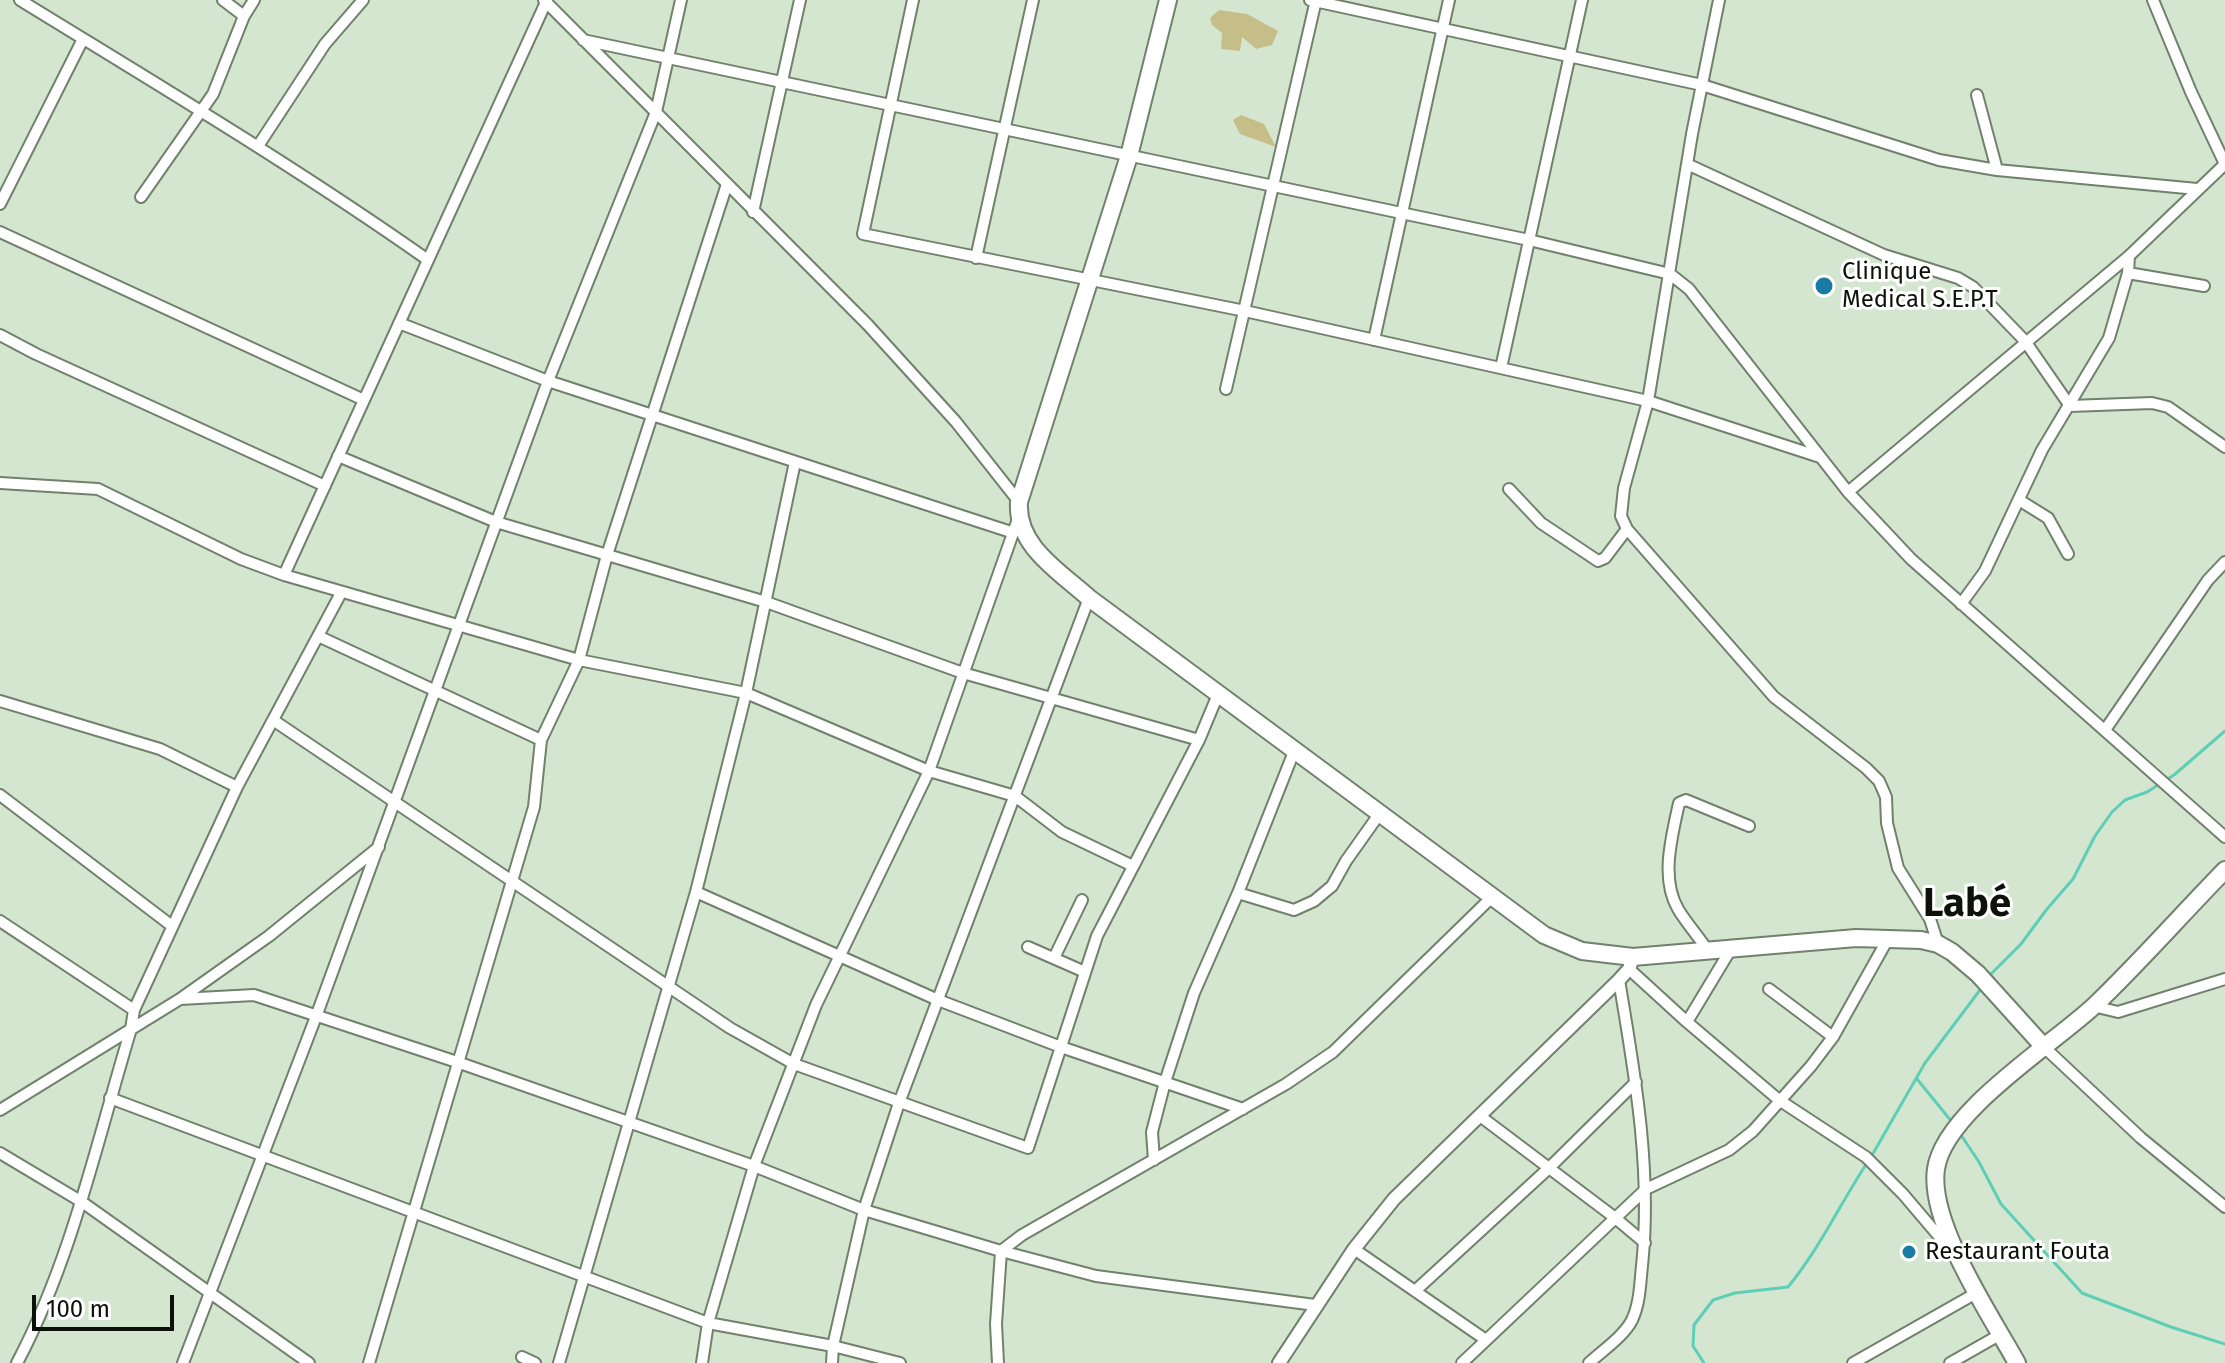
<!DOCTYPE html>
<meta charset="utf-8">
<style>
body{margin:0}
#map{position:relative;width:2225px;height:1363px;overflow:hidden;background:#d4e6cf;font-family:"Fira Sans",sans-serif}
canvas{display:block}
.scale{position:absolute;left:32px;top:1295px;width:142px;height:36px;box-sizing:border-box;border:4px solid #0c120a;border-top:0;padding-left:10px;font-size:24px;line-height:28px;white-space:nowrap;color:#0c120a;-webkit-text-stroke:6px #fff;paint-order:stroke}
</style>
<div id="map">
<canvas width="2225" height="1363"></canvas>
<div class="scale">100 m</div>
</div>
<script>
const c = document.querySelector('canvas').getContext('2d');
c.lineJoin = 'round';
function fillPath(path, color) { c.fillStyle = color; c.fill(path, 'evenodd'); }
function trace(path, color, width, dash) { c.strokeStyle = color; c.lineWidth = width; c.lineCap = dash ? 'butt' : 'round'; c.setLineDash(dash || []); c.stroke(path); }
function write(font, color, halo, rows, align = 'center') {
  c.font = font + ' "Fira Sans",sans-serif'; c.lineWidth = 6; c.setLineDash([]); c.textBaseline = 'middle'; c.strokeStyle = halo; c.fillStyle = color; for (const [text, x, y, turn = 0] of rows) {
    c.save(); c.translate(x, y); c.rotate((+turn || 0) * Math.PI / 180); c.textAlign = isNaN(turn) ? turn : align; if (halo) c.strokeText(text, 0, 0); c.fillText(text, 0, 0); c.restore();
  }
}
const green = new Path2D(`
 M1219,10L1247,14L1278,31L1272,45L1256,49L1242,37L1240,51L1221,49L1222,33L1212,25L1210,18Z
 M1241,115L1264,124L1276,147L1240,134L1233,120Z`);
const stream = new Path2D(`
 M1989,976L2021,944L2047,909L2073,879L2095,836L2112,812L2125,800L2147,792L2174,775L2225,731
 M1917,1079L1952,1122
 M1959,1132L1979,1162L2001,1204L2082,1293L2171,1327L2225,1344
 M1871,1157L1925,1063L1983,986
 M1704,1363L1693,1346L1694,1325L1713,1300L1735,1293L1788,1287C1820,1248 1840,1204 1867,1163`);
const minor = new Path2D(`
 M20,0C158,85 296,167 428,260
 M223,0L244,16
 M544,0L868,325L956,422L1019,502
 M913,0L863,234L1245,311L1648,401L1820,457
 M1310,0L1702,85L1939,160L1997,170L2197,189
 M1719,0L1692,134L1648,401L1624,488L1621,516L1627,529L1774,697L1866,768L1879,781L1886,797L1887,823L1898,868L1930,919L1938,944
 M2153,0L2191,92L2225,164
 M583,40L1529,240L1670,274L1689,289L1848,492L1911,559L2225,837
 M1977,95L1997,170
 M258,146L325,44L363,0
 M1687,164L1884,255L1958,278L1973,287L2025,341L2070,406L2152,403L2168,407L2225,447
 M141,197L213,94L244,16L254,0
 M0,204L83,39
 M753,212L800,0
 M0,232L364,400
 M976,258L1033,0
 M2128,273L2204,286
 M399,323L548,381L1011,532
 M0,335L36,354L325,486
 M1374,340L1449,0
 M1501,368L1582,0
 M1226,389L1316,0
 M338,456L496,522L766,602L963,673L1199,740
 M0,483L98,489L241,559L284,575L579,660L746,693L929,771L1015,796L1062,832L1133,866
 M1509,489L1541,523L1598,561L1605,558L1627,529
 M1848,492L2129,256L2225,164
 M2019,500L2048,518L2068,554
 M284,575L547,0
 M1961,604L1985,571L2042,450L2109,338L2128,273L2129,256
 M318,636L541,740
 M0,701L160,749L237,787
 M273,720L730,1028L794,1064L1028,1148L1097,936L1199,740L1219,692
 M2105,730L2208,580L2225,562
 M0,795L172,926
 M696,892L938,1000L1061,1047L1243,1109
 M1238,893L1294,910L1314,901L1332,886L1346,861L1380,813
 M0,921L134,1010
 M1028,947L1085,972
 M1708,951C1699,937 1687,924 1678,909C1660,878 1672,836 1679,803L1686,800L1749,826
 M1054,958L1082,900
 M1629,969L1687,1022L1779,1100L1866,1157L1903,1194L1943,1241L1950,1237
 M1769,989L1833,1037
 M180,999L254,995L457,1062L754,1166L864,1210L1001,1251L1096,1276L1315,1305
 M2093,1006L2118,1012L2225,979
 M1687,1022L1731,949
 M2044,1047L2141,1138L2225,1207
 M110,1098L708,1323L833,1346L900,1363
 M0,1110L180,999L269,936L379,847
 M1480,1116L1614,1217L1645,1243
 M0,1153L82,1202L309,1363
 M1154,1160L1152,1132L1165,1082L1194,993L1238,893L1295,749
 M1354,1249L1486,1340
 M1415,1291L1549,1168L1636,1082
 M522,1357L535,1363
 M17,1363C72,1259 97,1141 131,1029L134,1010L237,787L341,593
 M183,1363L317,1014L548,381L656,112L681,0
 M369,1363L534,807L541,740L579,660L607,555L727,184
 M559,1363L696,892L746,693L795,462
 M702,1363L708,1323L754,1166L816,1005L929,771L1018,519
 M832,1363L833,1346L864,1210L899,1103L1089,598
 M998,1363L996,1324L1001,1251L1022,1235L1286,1084L1333,1052L1492,897
 M1462,1363L1646,1189L1729,1150L1753,1131L1811,1066L1833,1037L1889,937
 M1589,1363C1603,1350 1624,1336 1632,1320C1640,1303 1640,1284 1642,1266C1652,1170 1635,1075 1619,980
 M1853,1363L1978,1292
 M1950,1363L2001,1334`);
const tertiary = new Path2D(`
 M1279,1363L1354,1249L1394,1199L1619,980L1629,969L1633,957`);
const primary = new Path2D(`
 M1168,0L1129,156L1019,502C1016,546 1059,571 1089,598L1544,935L1582,951L1633,957L1856,938L1921,940L1938,944L1952,952L1978,974L2044,1047
 M2017,1363C1991,1316 1928,1223 1936,1169C1944,1112 2052,1045 2094,1006C2139,963 2181,915 2225,870`);
const markers = [
 [1824,286,10,"#197aa6"],
 [1909,1252,8,"#197aa6"]
];
const poiNames = [
 ["Clinique",1842,272],
 ["Medical S.E.P.T",1842,300],
 ["Restaurant Fouta",1925,1252]
];
const townNames = [
 ["Labé",1967,905]
];
fillPath(green, '#c6be88');
trace(stream, '#5fceb6', 3);
trace(minor, '#70816c', 14);
trace(tertiary, '#70816c', 16);
trace(primary, '#70816c', 20);
trace(minor, '#fff', 10);
trace(tertiary, '#fff', 12);
trace(primary, '#fff', 16);
for (const [x, y, r, color] of markers) { const dot = new Path2D(); dot.arc(x, y, r, 0, 2 * Math.PI); c.fillStyle = color; c.fill(dot); trace(dot, '#fff', 3); }
write('24px', '#0c120a', '#fff', poiNames, 'left');
write('bold 40px', '#0c120a', '#fff', townNames);
</script>
